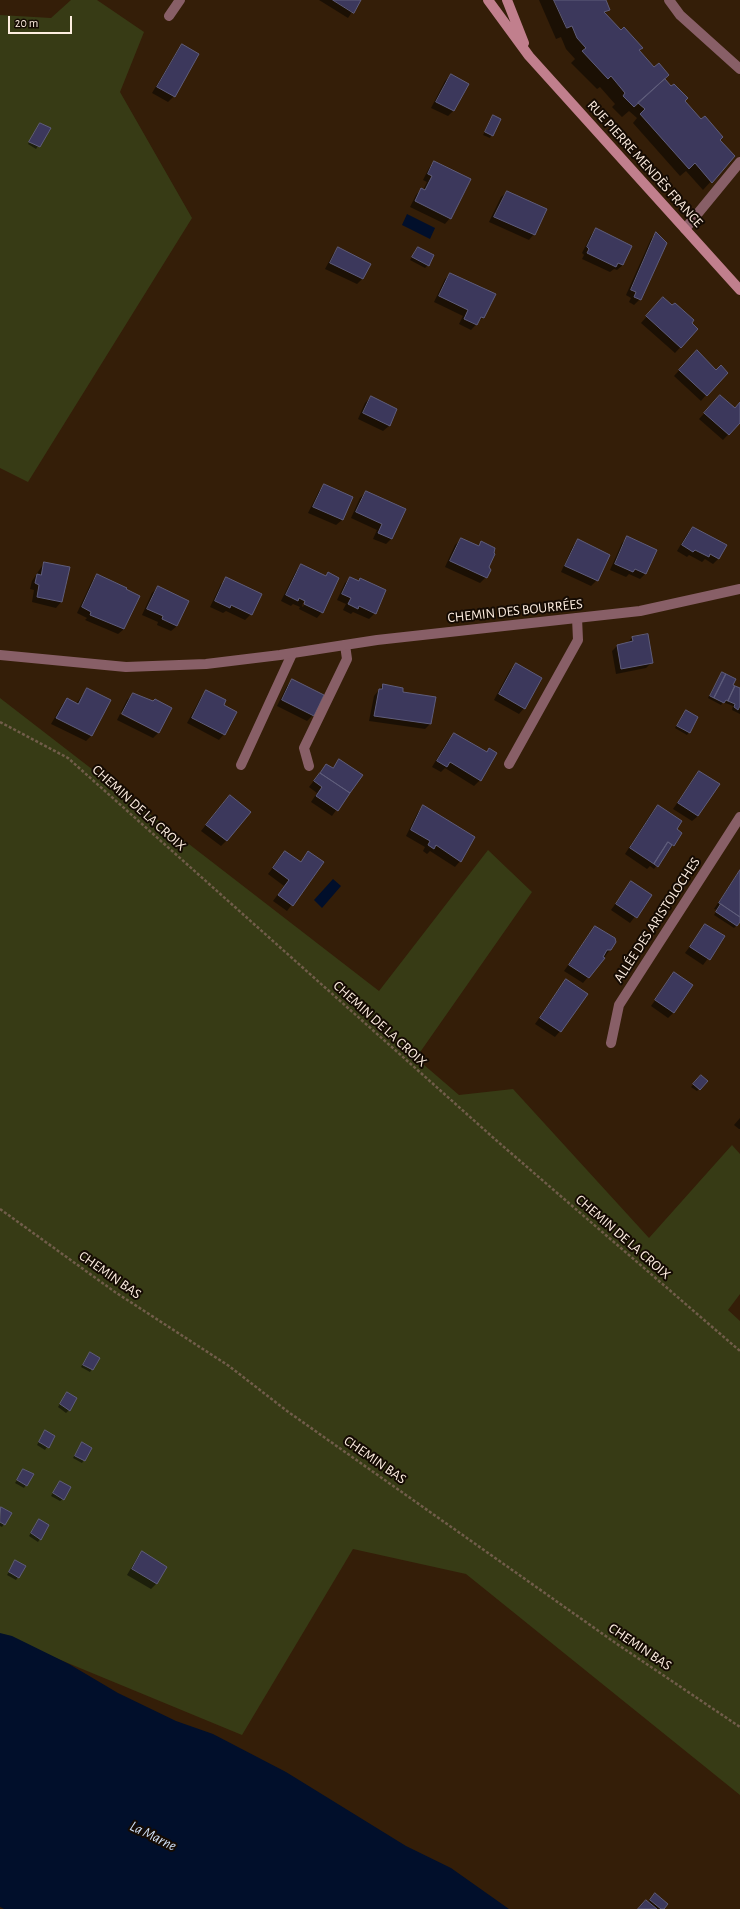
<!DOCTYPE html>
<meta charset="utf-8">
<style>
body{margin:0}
#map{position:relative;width:740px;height:1909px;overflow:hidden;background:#341e08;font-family:"Alegreya Sans",sans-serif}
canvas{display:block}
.scale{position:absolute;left:8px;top:16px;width:64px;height:18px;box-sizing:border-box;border:2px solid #fdede0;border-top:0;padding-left:5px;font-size:12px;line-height:14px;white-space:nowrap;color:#fdede0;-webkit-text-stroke:3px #150b03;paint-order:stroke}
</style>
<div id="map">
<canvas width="740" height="1909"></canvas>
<div class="scale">20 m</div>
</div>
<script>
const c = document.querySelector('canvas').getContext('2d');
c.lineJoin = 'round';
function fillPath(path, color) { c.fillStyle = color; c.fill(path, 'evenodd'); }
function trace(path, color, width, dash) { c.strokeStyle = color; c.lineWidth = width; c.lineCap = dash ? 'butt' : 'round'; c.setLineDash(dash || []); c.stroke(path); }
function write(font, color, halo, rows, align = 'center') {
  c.font = font + ' "Alegreya Sans",sans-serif'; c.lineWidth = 4; c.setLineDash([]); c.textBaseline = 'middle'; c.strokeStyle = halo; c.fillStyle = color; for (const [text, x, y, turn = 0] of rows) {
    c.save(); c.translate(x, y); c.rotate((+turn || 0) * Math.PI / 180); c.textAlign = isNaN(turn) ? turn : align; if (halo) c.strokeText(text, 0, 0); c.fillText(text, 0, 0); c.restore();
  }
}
const green = new Path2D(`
 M71,0H97L144,32L120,92L192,218L28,482L0,468V15L51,18Z
 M0,698L379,991L488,850L532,892L416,1058L459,1095L513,1089L649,1238L732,1145L740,1154V1294L728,1310L740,1321V1795L466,1574L353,1549L242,1735L0,1635Z`);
const water = new Path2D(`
 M407,214L435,228L430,239L402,225Z
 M333,879L341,886L322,908L314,900Z
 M0,1633L12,1636L69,1664L118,1693L176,1721L213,1734L286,1772L406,1846L451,1868L509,1909H4L0,1907Z`);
const shadow = new Path2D(`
 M319,0H360L348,18Z
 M539,0H605L609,9L604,14L638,51L657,85L683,101L734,156L703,190L686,171L680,176L633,123L637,118L629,111L622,117L612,107L615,104L600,87L597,89L571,63L575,59L566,49L561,37L556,39Z
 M182,45L198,54L174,96L168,102L152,93L177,51Z
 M451,75L467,84L453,111L448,116L431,108L445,81Z
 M493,117L499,120L490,138L483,135Z
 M40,124L49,129L36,149L28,144Z
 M434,162L450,218L445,224L410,207L416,195L421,189L423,190L427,182L423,180L429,168Z
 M507,192L534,234L529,240L489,222L501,197Z
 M596,229L623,265L617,270L614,269L610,272L582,259L584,255L582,253L591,235Z
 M656,233L640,299L634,305L629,302L631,298L626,295L651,239Z
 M338,248L369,264L362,279L357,284L325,269L333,254Z
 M418,248L428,265L425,268L410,260Z
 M451,274L483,317L471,330L459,324L463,316L434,302L445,279Z
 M658,304L690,323L697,329L675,353L641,323Z
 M697,351L716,371L706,395L701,401L674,376Z
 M371,397L396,410L389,426L383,431L358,419L365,403Z
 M715,402L735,409L740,403V422L723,440L699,419Z
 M325,485L352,497L342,520L336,525L308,513L319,491Z
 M366,492L405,509L391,539L386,544L373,539L377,530L351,518L360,498Z
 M693,528L719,558L713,564L705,559L702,562L689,555L687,557L677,551L687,534Z
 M628,537L645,574L640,579L629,574L626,577L610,570L622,543Z
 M461,539L477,547L481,542L488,567L486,577L480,583L445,567L455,545Z
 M578,541L597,580L591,586L561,572L573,546Z
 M44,563L69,568L61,602L56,608L32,602L34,590L30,589L32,581Z
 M301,566L325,577L328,573L322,612L317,618L299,609L300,607L293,604L291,606L281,601L296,571ZM306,596L308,597L303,607L302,606Z
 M97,575L124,629L118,634L85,620L87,618L77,613L92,581Z
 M350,578L358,582L361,579L375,613L369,619L353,612L351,614L343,610L346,604L337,600L345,583Z
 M227,579L260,594L251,614L245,620L226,611L223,613L210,607L221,584Z
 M158,587L177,626L171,631L157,625L158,622L142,615L152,593Z
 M632,638L652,662L646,668L616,674L612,651L617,646L627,643Z
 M516,665L524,708L519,714L494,700L510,670Z
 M722,673L732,686L740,690V714L732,710L733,706L723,702L721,705L708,698Z
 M293,680L313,715L307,721L277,706L287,686Z
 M383,685L402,693L430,724L425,729L369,721L374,696Z
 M87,689L91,736L86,741L51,724L62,705L67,699L76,704Z
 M207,691L223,705L224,734L219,740L187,723L201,697Z
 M133,694L153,702L155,700L170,709L158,733V731L121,712L127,700Z
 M120,714L158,733L153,738L117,720Z
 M684,714L689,732L687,735L675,728Z
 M454,735L486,753L489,750L480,780L474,786L445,768L441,772L432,767L448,740Z
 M339,760L361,775L332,816L311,802L317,793L309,787L326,765L332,769Z
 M699,772L698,816L692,821L673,809Z
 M224,802L227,840L221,846L201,831Z
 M658,806L675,830L673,845L654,869L650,866L647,869L625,854L652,812Z
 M424,807L474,838L460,861L455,867L430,851L427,854L423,851L425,847L406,836L418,812Z
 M285,852L300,863L309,853L323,863L287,911L273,901L284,886L268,874Z
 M740,870V922L734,928L714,915L717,910L714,909Z
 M631,882L651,895L630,923L611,910Z
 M706,925L724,937L703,965L685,953Z
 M595,927L615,942L604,958L583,983L564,971Z
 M674,974V1012L668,1018L651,1006Z
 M566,980L560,1031L555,1037L535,1024Z
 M701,1076L699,1089L697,1091L691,1087Z
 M740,1118V1129H739L734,1125Z
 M90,1353L92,1369L90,1372L81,1367Z
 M67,1393L69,1410L66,1413L58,1407Z
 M45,1431L54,1436L45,1450L37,1445Z
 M80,1446L91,1449L82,1463L73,1458Z
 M24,1470L32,1475L24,1488L15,1483Z
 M58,1485L63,1499L60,1501L51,1496Z
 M2,1508L11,1513L2,1527L0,1526V1509Z
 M39,1520L40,1539L38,1542L29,1536Z
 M142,1552L166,1567L156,1584L151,1589L127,1575L137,1558Z
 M16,1561L25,1566L16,1580L7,1575Z
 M655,1895L663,1909H639L648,1903Z`);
const building = new Path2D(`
 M333,0H361L354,13Z
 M554,0H606L610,10L604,12L621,30L624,27L643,48L639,50L654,67L659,63L669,75L634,107L623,96L625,93L611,76L608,79L582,51L586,48L577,38L572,26L567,28Z
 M182,44L199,54L175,97L157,87Z
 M451,74L469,84L454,111L436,102Z
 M665,79L671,86L674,84L688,98L685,101L701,119L705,116L723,137L720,140L735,156L712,183L695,163L689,169L640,114L645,109L638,103Z
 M493,115L501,119L493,136L485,132Z
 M40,123L51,128L40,147L29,142Z
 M434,161L471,179L451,219L415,201L421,188L425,190L432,176L428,174Z
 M507,191L547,209L535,235L494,217Z
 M596,228L632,246L623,265L618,263L616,267L587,253L589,249L587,247Z
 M656,232L667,243L641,300L634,297L636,292L631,290Z
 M338,247L371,264L363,279L330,263Z
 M418,247L434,255L429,266L412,257Z
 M450,273L496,294L484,318L481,317L477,325L464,319L468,310L439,296Z
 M663,297L672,305L675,303L694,320L692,323L698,329L681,348L646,316Z
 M697,350L716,370L721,365L728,373L707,396L679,370Z
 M720,395L735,408L740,402V423L729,435L704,413Z
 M371,396L397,409L390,426L363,413Z
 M324,484L353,497L343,520L313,507Z
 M366,491L406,509L392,539L378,533L382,524L356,512Z
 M693,527L727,545L719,559L710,554L709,557L695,550L693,552L682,545Z
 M627,536L657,550L646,574L635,569L633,572L615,564Z
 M461,538L479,546L481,541L495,548L494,553L495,554L489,567L491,570L487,578L450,561Z
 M578,539L610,555L598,581L565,566Z
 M44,562L70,567L62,602L37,597L39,585L35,583L37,574L41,575Z
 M301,564L326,576L328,572L339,578L323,613L304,604L305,601L299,598L298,601L286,595Z
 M97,574L127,588L126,589L140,596L124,629L90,615L91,612L82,607Z
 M226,577L262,594L252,615L231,605L230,608L215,601Z
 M350,577L359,581L360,578L386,590L376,614L359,606L358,609L348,604L351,598L342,594Z
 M158,586L189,601L177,626L162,619L163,616L147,609Z
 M648,634L653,663L621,669L617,645L633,641L632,637Z
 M516,663L542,678L525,709L499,694Z
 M722,672L726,674L714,698L710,696Z
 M726,674L736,679L733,685L735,686L728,701L726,700L724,703L714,698Z
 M292,679L324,695L314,716L282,700Z
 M383,684L403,688V692L436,697L431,724L374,716L379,689H382Z
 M735,686L740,688V706L738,710L734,707L735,704L728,701Z
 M87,688L111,700L92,736L56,718L67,698L78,704Z
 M206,690L226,700L224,705L237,712L225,735L192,718Z
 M133,693L153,701L155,699L172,708L159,733L122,714Z
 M686,710L698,717L690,733L677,726Z
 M454,733L487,752L489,748L497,753L481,781L450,762L447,767L437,761Z
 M339,759L363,775L350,793L320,773L326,764L333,768Z
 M699,771L720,784L698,816L678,803Z
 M320,773L350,793L338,811L316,796L322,787L314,781Z
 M230,795L251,812L227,841L206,825Z
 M423,805L475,837L461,862L436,845L434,849L428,845L430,841L411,830Z
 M658,805L682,821L677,829L682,833L674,846L668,842L654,864L630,848Z
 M668,842L672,845L658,867L654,864Z
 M285,851L301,862L308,851L324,862L293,906L278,895L289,880L273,868Z
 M740,870V917L719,903Z
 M631,881L652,895L637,918L616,904Z
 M721,904L740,917V922L737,926L716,912Z
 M705,924L725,936L710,960L690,947Z
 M595,926L615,938L616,942L611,950H607L603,957L605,958L589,978L569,965Z
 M674,972L693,985L674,1013L655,1000Z
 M566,979L588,994L561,1032L540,1018Z
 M701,1075L708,1081L700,1090L693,1084Z
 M90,1352L100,1358L93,1370L83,1365Z
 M67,1392L77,1398L70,1411L60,1404Z
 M45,1430L55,1436L49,1448L39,1442Z
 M82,1442L92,1448L85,1461L75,1456Z
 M23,1469L34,1474L27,1486L17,1480Z
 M60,1481L71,1487L64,1500L53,1493Z
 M1,1507L12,1513L5,1525L0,1522Z
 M39,1519L49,1525L41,1540L31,1533Z
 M142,1551L167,1567L157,1584L132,1569Z
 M15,1560L26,1566L19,1578L9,1572Z
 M655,1893L668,1904L664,1909H661L650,1900Z
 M646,1900L657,1909H638Z`);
const path = new Path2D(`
 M0,722L68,758L497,1141L740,1351
 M0,1209L115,1292L229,1366L287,1411L617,1644L740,1727`);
const lane = new Path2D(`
 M169,16L180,0
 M509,764L578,640L577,618
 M241,765L292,654
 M309,766L304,748L347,659L345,645`);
const street = new Path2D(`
 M669,0L680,15L740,69
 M685,229L740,162
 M0,655L126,667L206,664L280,655L377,640L640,611L740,589
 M611,1043L619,1005L740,817`);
const secondary = new Path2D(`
 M488,0L529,56L740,290
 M507,0L524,43`);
const streetNames = [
 ["RUE PIERRE MENDÈS FRANCE",645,164,48],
 ["CHEMIN DES BOURRÉES",515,611,-6],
 ["CHEMIN DE LA CROIX",139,808,42],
 ["ALLÉE DES ARISTOLOCHES",657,920,-57],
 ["CHEMIN DE LA CROIX",380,1024,42],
 ["CHEMIN DE LA CROIX",623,1237,41],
 ["CHEMIN BAS",110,1275,35],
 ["CHEMIN BAS",375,1460,35],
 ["CHEMIN BAS",640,1647,34]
];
const waterNames = [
 ["La Marne",153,1836,26]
];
fillPath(green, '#373b15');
fillPath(water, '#010f2b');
fillPath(shadow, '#0007');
fillPath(building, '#3c385c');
trace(building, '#5f5d7b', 1);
trace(path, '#715d4a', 2.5, [3, 2]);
trace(lane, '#885f67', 10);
trace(street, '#885f67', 10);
trace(secondary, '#c17f8d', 10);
write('14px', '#fdede0', '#150b03', streetNames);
write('italic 15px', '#cdddf4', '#150b03', waterNames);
</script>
